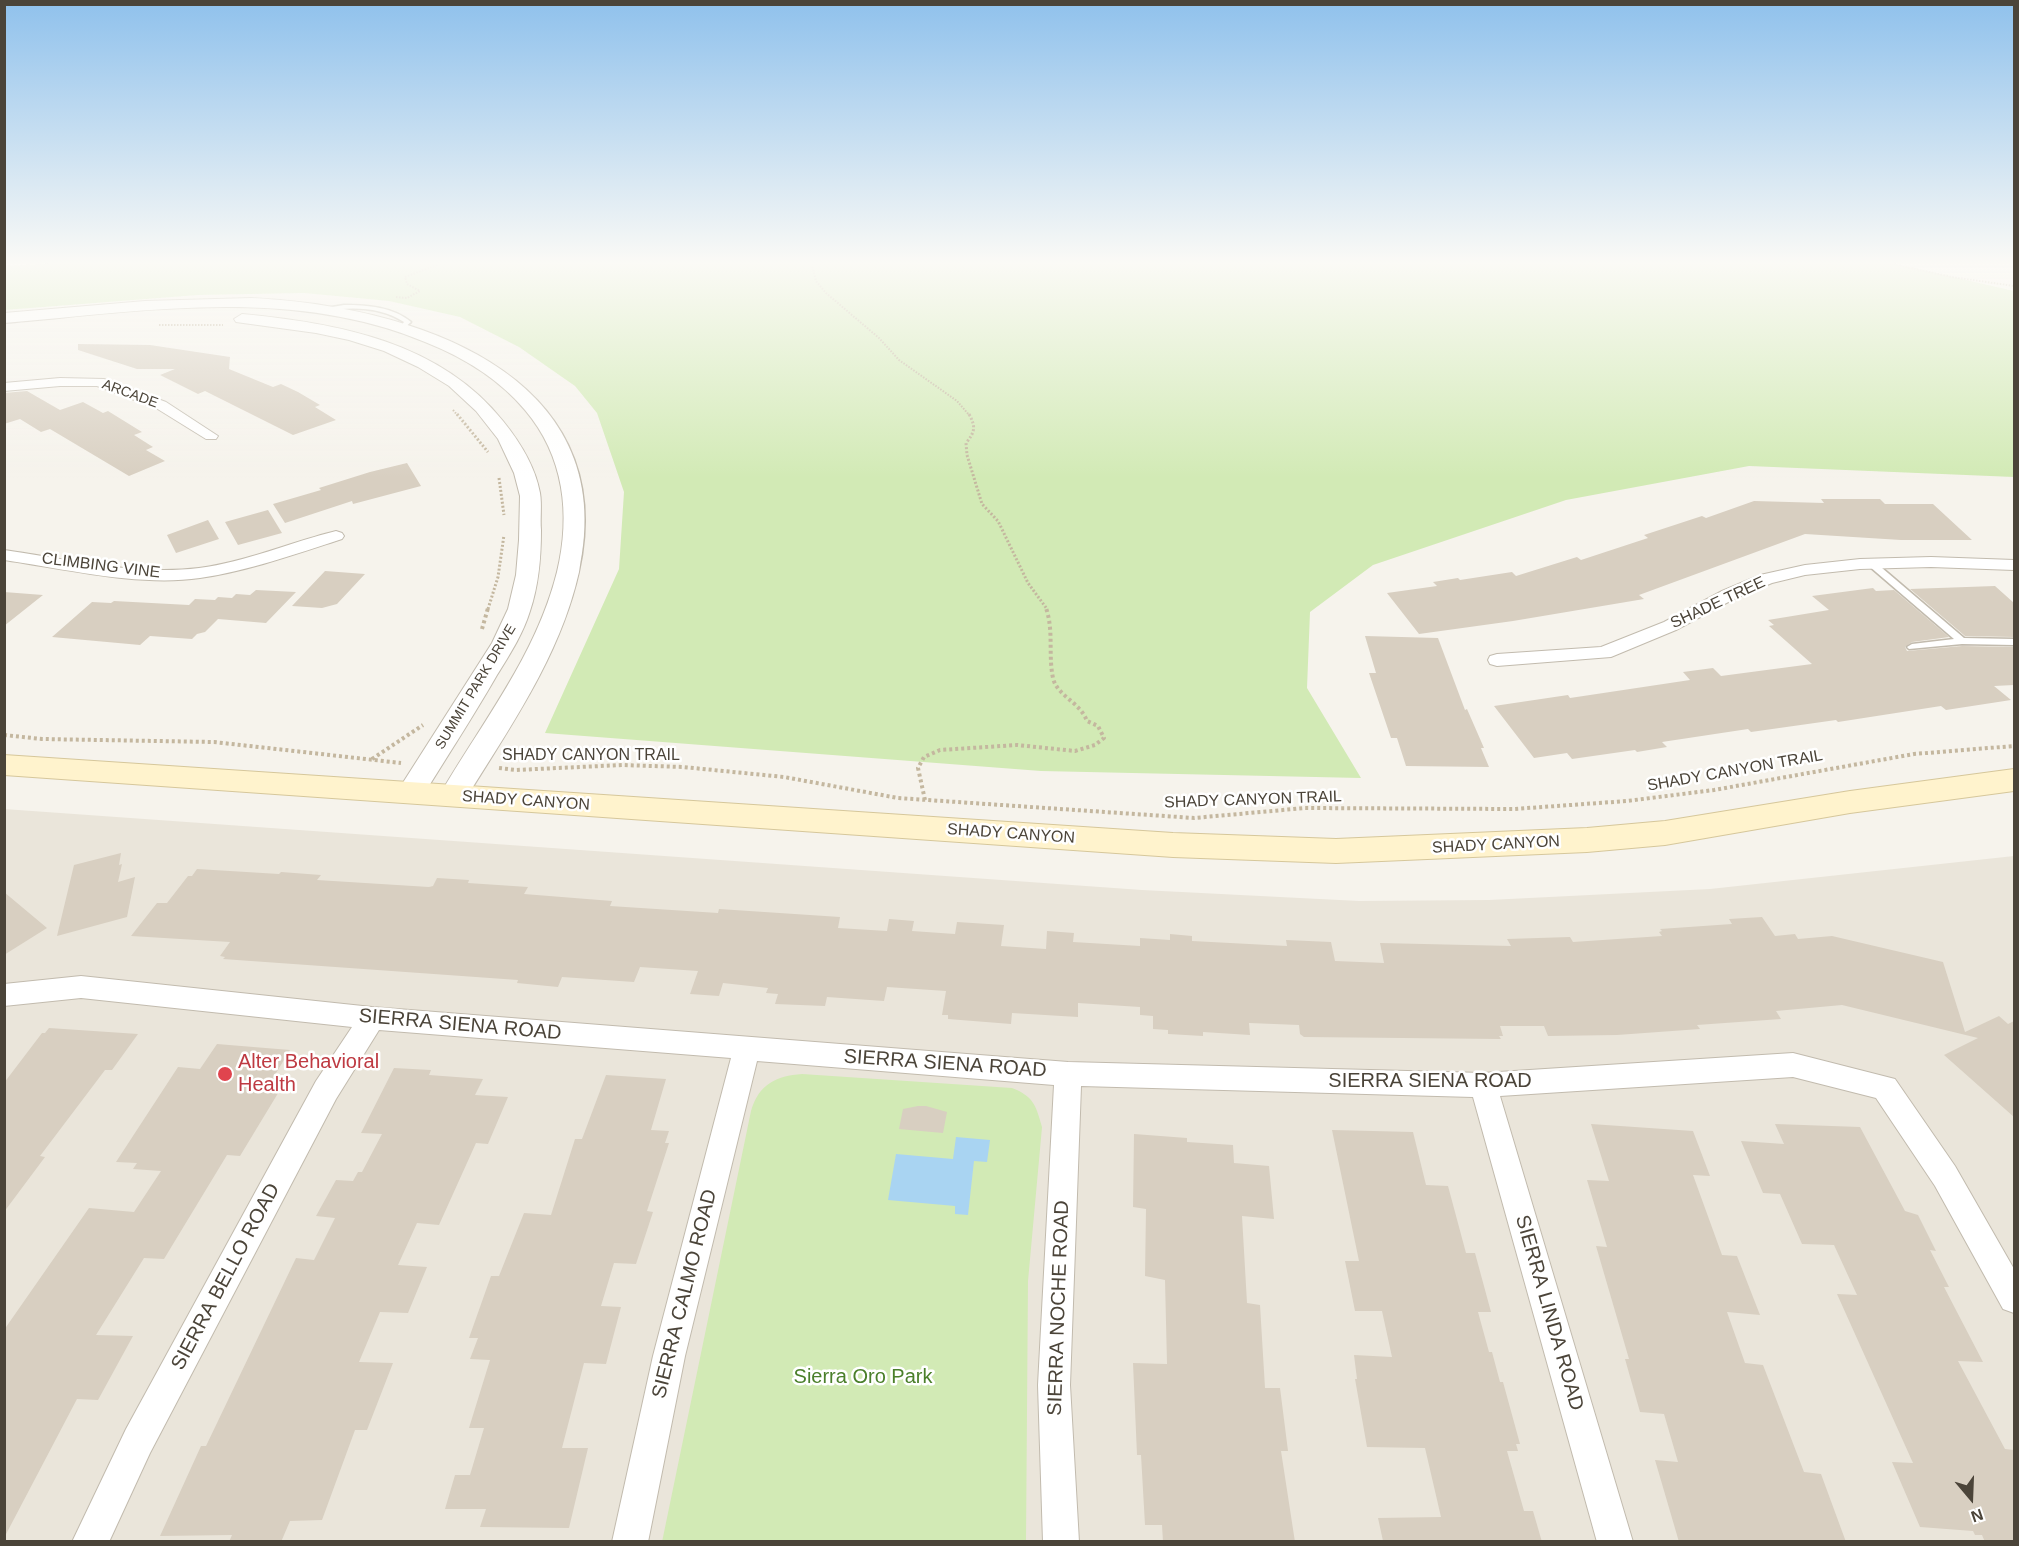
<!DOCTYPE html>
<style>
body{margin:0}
#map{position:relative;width:2019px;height:1546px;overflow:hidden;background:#f6f3ec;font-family:Helvetica,sans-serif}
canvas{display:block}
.frame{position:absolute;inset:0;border:6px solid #4b4439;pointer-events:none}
.north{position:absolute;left:1941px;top:1468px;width:60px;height:60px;-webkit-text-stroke:4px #fff;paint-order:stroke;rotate:161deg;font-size:16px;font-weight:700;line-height:24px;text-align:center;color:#4b4439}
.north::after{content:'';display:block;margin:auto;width:21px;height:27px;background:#4b4439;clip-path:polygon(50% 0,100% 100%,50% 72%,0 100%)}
</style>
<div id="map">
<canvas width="2019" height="1546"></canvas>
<div class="frame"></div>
<div class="north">N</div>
</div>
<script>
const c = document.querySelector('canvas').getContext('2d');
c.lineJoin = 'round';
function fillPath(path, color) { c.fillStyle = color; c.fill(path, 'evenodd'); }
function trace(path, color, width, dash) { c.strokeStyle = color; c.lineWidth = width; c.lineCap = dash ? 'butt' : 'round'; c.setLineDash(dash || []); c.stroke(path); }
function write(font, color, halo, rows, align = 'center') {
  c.font = font + ' Helvetica,sans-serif'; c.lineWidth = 5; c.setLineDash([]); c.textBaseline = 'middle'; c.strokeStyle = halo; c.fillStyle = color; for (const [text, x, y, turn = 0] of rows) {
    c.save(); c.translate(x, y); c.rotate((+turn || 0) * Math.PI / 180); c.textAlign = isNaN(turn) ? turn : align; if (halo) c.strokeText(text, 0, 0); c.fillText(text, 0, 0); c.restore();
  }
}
const residential = new Path2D(`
 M4,809L1142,890L1359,901L1489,900L1710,889L2014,856V1541H5Z`);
const green = new Path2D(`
 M92,261H1884L2014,291V477L1749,466L1566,500L1373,565L1310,612L1307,688L1361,778L1041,771L545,733L619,569L624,492L597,413L575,386L519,347L460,317L389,301L304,293L198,295L5,310V266Z
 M802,1074L1012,1088C1033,1096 1036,1105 1042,1127L1028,1281L1026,1541L662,1542L751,1111C759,1084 776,1076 802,1074Z`);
const water = new Path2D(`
 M956,1137L990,1140L987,1162L974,1161L968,1215L955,1214V1206L888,1200L896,1154L953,1159Z`);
const building = new Path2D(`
 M78,344L150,345L230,357L229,369L273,387L281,384L298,392L320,405L315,407L336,420L293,435L205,391L198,394L160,375L175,369H137L78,350Z
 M27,391L60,410L83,402L103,413L108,411L142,432L134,435L153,447L146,450L165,461L129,476L50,429L41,432L20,419L4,424V393Z
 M407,463L421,486L353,504L352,501L285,523L273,504L321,490L319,488L370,472Z
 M1821,499H1880L1885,504H1933L1972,540H1901L1805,534L1639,595L1644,599L1513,621L1419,634L1387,593L1437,586L1433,582L1458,578L1460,580L1512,572L1516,576L1577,557L1581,560L1648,538L1644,535L1702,516L1706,518L1754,501L1824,503Z
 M268,510L282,533L238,545L225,522Z
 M208,520L219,539L176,553L167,535Z
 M325,571L365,574L337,604L322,608L292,606Z
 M1995,586L2014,603V637L1965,636L1910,589Z
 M1873,588L1876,591L1894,590L1949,637L1912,642L1905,647L1907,651L1962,646L2014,647V685L1994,686L2011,700L1946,710L1941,706L1838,722L1836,720L1751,732L1748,729L1662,742L1667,747L1637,752L1635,750L1572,759L1567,753L1534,758L1494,706L1568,695L1570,698L1690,680L1683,672L1713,668L1721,676L1812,664L1769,626L1774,625L1768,620L1829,610L1812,596Z
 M256,590L296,592L266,623L218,619L205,632L197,634L192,639L150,636L140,645L52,637L92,602L111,603L114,601L189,605L195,599L215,600L218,597L232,598L236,594L250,595Z
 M4,592L43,595L4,626Z
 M1365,636L1438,638L1465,710L1467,709L1484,748H1481L1489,767L1406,766L1397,738H1391L1369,673H1376Z
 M121,853L119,865L122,864L118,882L135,877L127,917L57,936L74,865Z
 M197,869L279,874L281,872L321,875L317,880L429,887L433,886L437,878L469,880L468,883L528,887L524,894L612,901L610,906L718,913L719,909L840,917L838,928L887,931L889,919L914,921L912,931L955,934L957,922L1004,925L1001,946L1046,949L1047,931L1074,933L1073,942L1140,946V938L1170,940V934L1192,936V941L1287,946L1286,940L1331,942L1335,961L1384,963L1380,943L1511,946L1507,939L1570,937L1573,942L1662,936L1659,932L1662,931L1660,929L1732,924L1729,919L1762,917L1775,936L1795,934L1798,939L1832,936L1943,962L1965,1032L1999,1016L2008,1024L2014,1021V1117L1944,1055L1978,1038L1842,1005L1776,1011L1781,1019L1697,1025L1700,1029L1617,1035L1548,1036L1544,1026H1500L1503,1036H1499L1501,1039L1304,1037L1300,1034L1299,1025L1249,1023L1250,1035L1203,1032V1036L1168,1034V1030L1153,1029V1016L1140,1015V1007L1078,1003V1017L1012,1013L1011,1024L948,1019V1015H942L946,991L887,987L884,1001L827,997L825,1006L775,1004L778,994L766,993L768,988L723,983L719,996L690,994L698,971L640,967L634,982L562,977L558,987L517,983L518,980L223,959L225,957L220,956L230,942L131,936L157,903H167L188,876H192Z
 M4,892L47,928L4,955Z
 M49,1028L138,1034L112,1070H105L40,1156L45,1157L4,1212V1083L42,1033H45Z
 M217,1044L290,1050L273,1078L286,1080L240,1156L227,1155L164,1259L144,1258L96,1335L133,1336L98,1400L77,1399L4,1538V1330L89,1208L134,1212L161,1171L133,1169L137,1163L116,1162L178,1067L200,1069Z
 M394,1068L431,1070L429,1075L483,1079L475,1095L508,1097L488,1144L476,1143L439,1225L417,1223L398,1265L427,1267L408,1313L380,1312L359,1362L393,1363L367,1430H355L322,1520L290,1521L281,1542H229L232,1535L160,1536L201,1446H206L296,1258L314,1260L335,1218L316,1216L336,1180L353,1181L358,1172H362L382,1134L361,1133Z
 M606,1075L666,1079L651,1130L669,1131L665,1143H669L647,1211L653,1212L636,1264L614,1263L601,1306L621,1307L606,1364L584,1363L562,1448H588L569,1528L480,1527L486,1509H445L455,1475H470L484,1428H469L490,1360L470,1359L478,1338H469L491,1276H499L524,1213L551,1215L575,1139H582Z
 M918,1106H926L947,1112L943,1133L899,1129L903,1109Z
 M1591,1124L1693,1131L1710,1176L1693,1175L1722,1255L1737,1256L1760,1315L1727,1312L1745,1363L1763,1365L1804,1472L1821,1474L1846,1542H1679L1655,1460L1678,1462L1664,1414L1640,1412L1625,1359H1629L1596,1246L1607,1247L1587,1180L1609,1181Z
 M1775,1124L1860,1127L1905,1211L1918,1215L1936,1251L1930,1250L1949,1287H1944L1983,1362L1958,1361L2005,1449L2014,1450V1542H1985L1982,1535H1975L1973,1531L1920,1527L1892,1462L1913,1463L1837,1294L1857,1295L1834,1245L1802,1244L1780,1194L1763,1193L1741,1141L1784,1144Z
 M1332,1130L1413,1132L1426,1185L1448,1186L1466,1253H1475L1491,1312H1478L1489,1352H1492L1500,1382H1503L1520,1444H1516L1518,1451H1507L1524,1511H1533L1542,1542L1383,1541L1378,1518L1441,1517L1425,1448L1367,1447L1355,1379H1357L1354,1355L1392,1357L1382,1311H1355L1345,1261H1359Z
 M1134,1134L1187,1138V1142L1233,1145L1234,1163L1269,1166L1274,1219L1242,1216L1247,1303L1260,1305L1265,1388H1280L1288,1451H1281L1295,1542H1163L1162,1525H1145L1141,1455H1137L1133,1363L1167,1364L1165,1280L1145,1276L1146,1209L1133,1207Z`);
const pathFar2 = new Path2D(`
 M811,261L816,281L826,293L879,338L899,360L957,401L970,416
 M1879,261L1952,277L2014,286
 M396,297L407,298L420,291L407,284L405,277L447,261
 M159,325H223
 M453,410L458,416`);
const pathFar1 = new Path2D(`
 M457,414L488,452
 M969,414C976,427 975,432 966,443L967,455L982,504L998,521L1028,583L1047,609
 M499,478L504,515
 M488,609L498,577L504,535`);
const path = new Path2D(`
 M482,629L488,608
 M4,735L42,739L214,742L401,763
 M372,759L423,725
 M499,768L516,770L622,765L683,767L784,777L898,798L1194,818L1305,808L1514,809L1627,801L1714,790L1914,754L2014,746
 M925,800L918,768L924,757L940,750L1017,745L1075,751L1095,745L1104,738L1098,726L1087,721C1080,702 1057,696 1053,678C1048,655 1054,631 1046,608`);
const service = new Path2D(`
 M344,305C368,305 393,307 411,322L404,328L401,326L404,322C379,306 351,307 323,311L320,309Z
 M1872,561L1875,562L1964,638L2014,639V645L1962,644L1909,649L1907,647L1912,644L1954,639L1869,566V562Z`);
const minor = new Path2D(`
 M60,378L104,379L166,402L218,436L216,439H206L156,408L97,386H60L4,391V383Z
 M336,531L342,533L344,536L342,539C296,554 248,571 200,578C140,587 65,569 4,560V550C68,559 135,576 199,568C246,562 291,542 336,531Z
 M1931,557L2014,560V570L1931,567L1860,569L1805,575L1772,583L1734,599L1676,630L1611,657L1497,666L1490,664L1488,660L1490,656L1497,654L1601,647L1664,622L1722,591L1760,575L1805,565L1860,559Z
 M81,976L372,1007L1068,1062L1483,1073L1793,1053L1895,1079L1955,1166L2014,1269V1313L2003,1309L1935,1186L1876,1098L1793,1077L1500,1096L1633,1542H1597L1473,1097L1081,1086L1070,1385L1079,1542H1043L1038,1385L1054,1085L757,1061L685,1356L648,1542H612L653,1356L731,1058L379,1030L336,1099L150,1453L109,1542H72L126,1429L316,1081L352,1027L81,998L4,1006V984Z`);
const tertiary = new Path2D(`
 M251,298C407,305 624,371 579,572C560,657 508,730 463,803L453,806L443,803L439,796C482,722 536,656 557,572C571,514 564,456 525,410C499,379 463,357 425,342C291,286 145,311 4,323V313L145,301Z
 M242,314C338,323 440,342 503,421C520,442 535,466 540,493C542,505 540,518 541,530C541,557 539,584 530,611C523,634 510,654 497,675C473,717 446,758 421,799L411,802L401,799L397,792L492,643L508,609L516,575L519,540L520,496L514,473L498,439L476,411L449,386L418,367L384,351L349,340L316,333L236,322L234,319Z`);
const secondary = new Path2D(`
 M4,755L1173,833L1336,839L1587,828L1665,821L1850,791L2014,769V791L1850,813L1665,845L1587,852L1336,863L1173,857L4,775Z`);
const markers = [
 [225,1074,8,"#e0444e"]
];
const farStreetnames = [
 ["ARCADE",130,394,20],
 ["SUMMIT PARK DRIVE",476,687,-59]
];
const streetNames = [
 ["CLIMBING VINE",101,566,7],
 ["SHADE TREE",1718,603,-25],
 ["SHADY CANYON TRAIL",591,756],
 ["SHADY CANYON TRAIL",1735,771,-10],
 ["SHADY CANYON TRAIL",1253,800,-2],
 ["SHADY CANYON",526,801,4],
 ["SHADY CANYON",1011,834,4],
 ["SHADY CANYON",1496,845,-3]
];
const nearStreetnames = [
 ["SIERRA SIENA ROAD",460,1025,5],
 ["SIERRA SIENA ROAD",945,1064,4],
 ["SIERRA SIENA ROAD",1430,1081],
 ["SIERRA BELLO ROAD",226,1277,-62],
 ["SIERRA CALMO ROAD",685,1294,-76],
 ["SIERRA NOCHE ROAD",1059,1308,-88],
 ["SIERRA LINDA ROAD",1549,1313,74]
];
const nearHealthnames = [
 ["Alter Behavioral",238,1062],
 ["Health",238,1085]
];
const nearParknames = [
 ["Sierra Oro Park",863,1377]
];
fillPath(residential, '#eae5da');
fillPath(green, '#d2eab5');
fillPath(water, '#a9d4f2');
fillPath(building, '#d8cfc1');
trace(service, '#c2bbae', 3);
trace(minor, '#c2bbae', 2);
trace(tertiary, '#c2bbae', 2);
trace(secondary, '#d6c79b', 2);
trace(pathFar2, '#c4b79f', 2, [1.5, 1.5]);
trace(pathFar1, '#c4b79f', 3, [2, 2]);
trace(path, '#c4b79f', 4, [3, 3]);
fillPath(service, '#fff');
fillPath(minor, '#fff');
fillPath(tertiary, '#fff');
fillPath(secondary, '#fff3cd');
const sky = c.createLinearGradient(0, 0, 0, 478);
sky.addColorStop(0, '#8fc1ec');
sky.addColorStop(0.55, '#fbfaf6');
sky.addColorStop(1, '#fbfaf600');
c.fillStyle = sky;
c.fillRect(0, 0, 2019, 478);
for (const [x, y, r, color] of markers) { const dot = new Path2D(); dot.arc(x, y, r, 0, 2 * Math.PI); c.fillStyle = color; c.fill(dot); trace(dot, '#fff', 2); }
write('14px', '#4b4439', '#fff', farStreetnames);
write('16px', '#4b4439', '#fff', streetNames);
write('20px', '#4b4439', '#fff', nearStreetnames);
write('20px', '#be3a42', '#fff', nearHealthnames, 'left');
write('20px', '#4a7f2a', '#fff', nearParknames);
</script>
